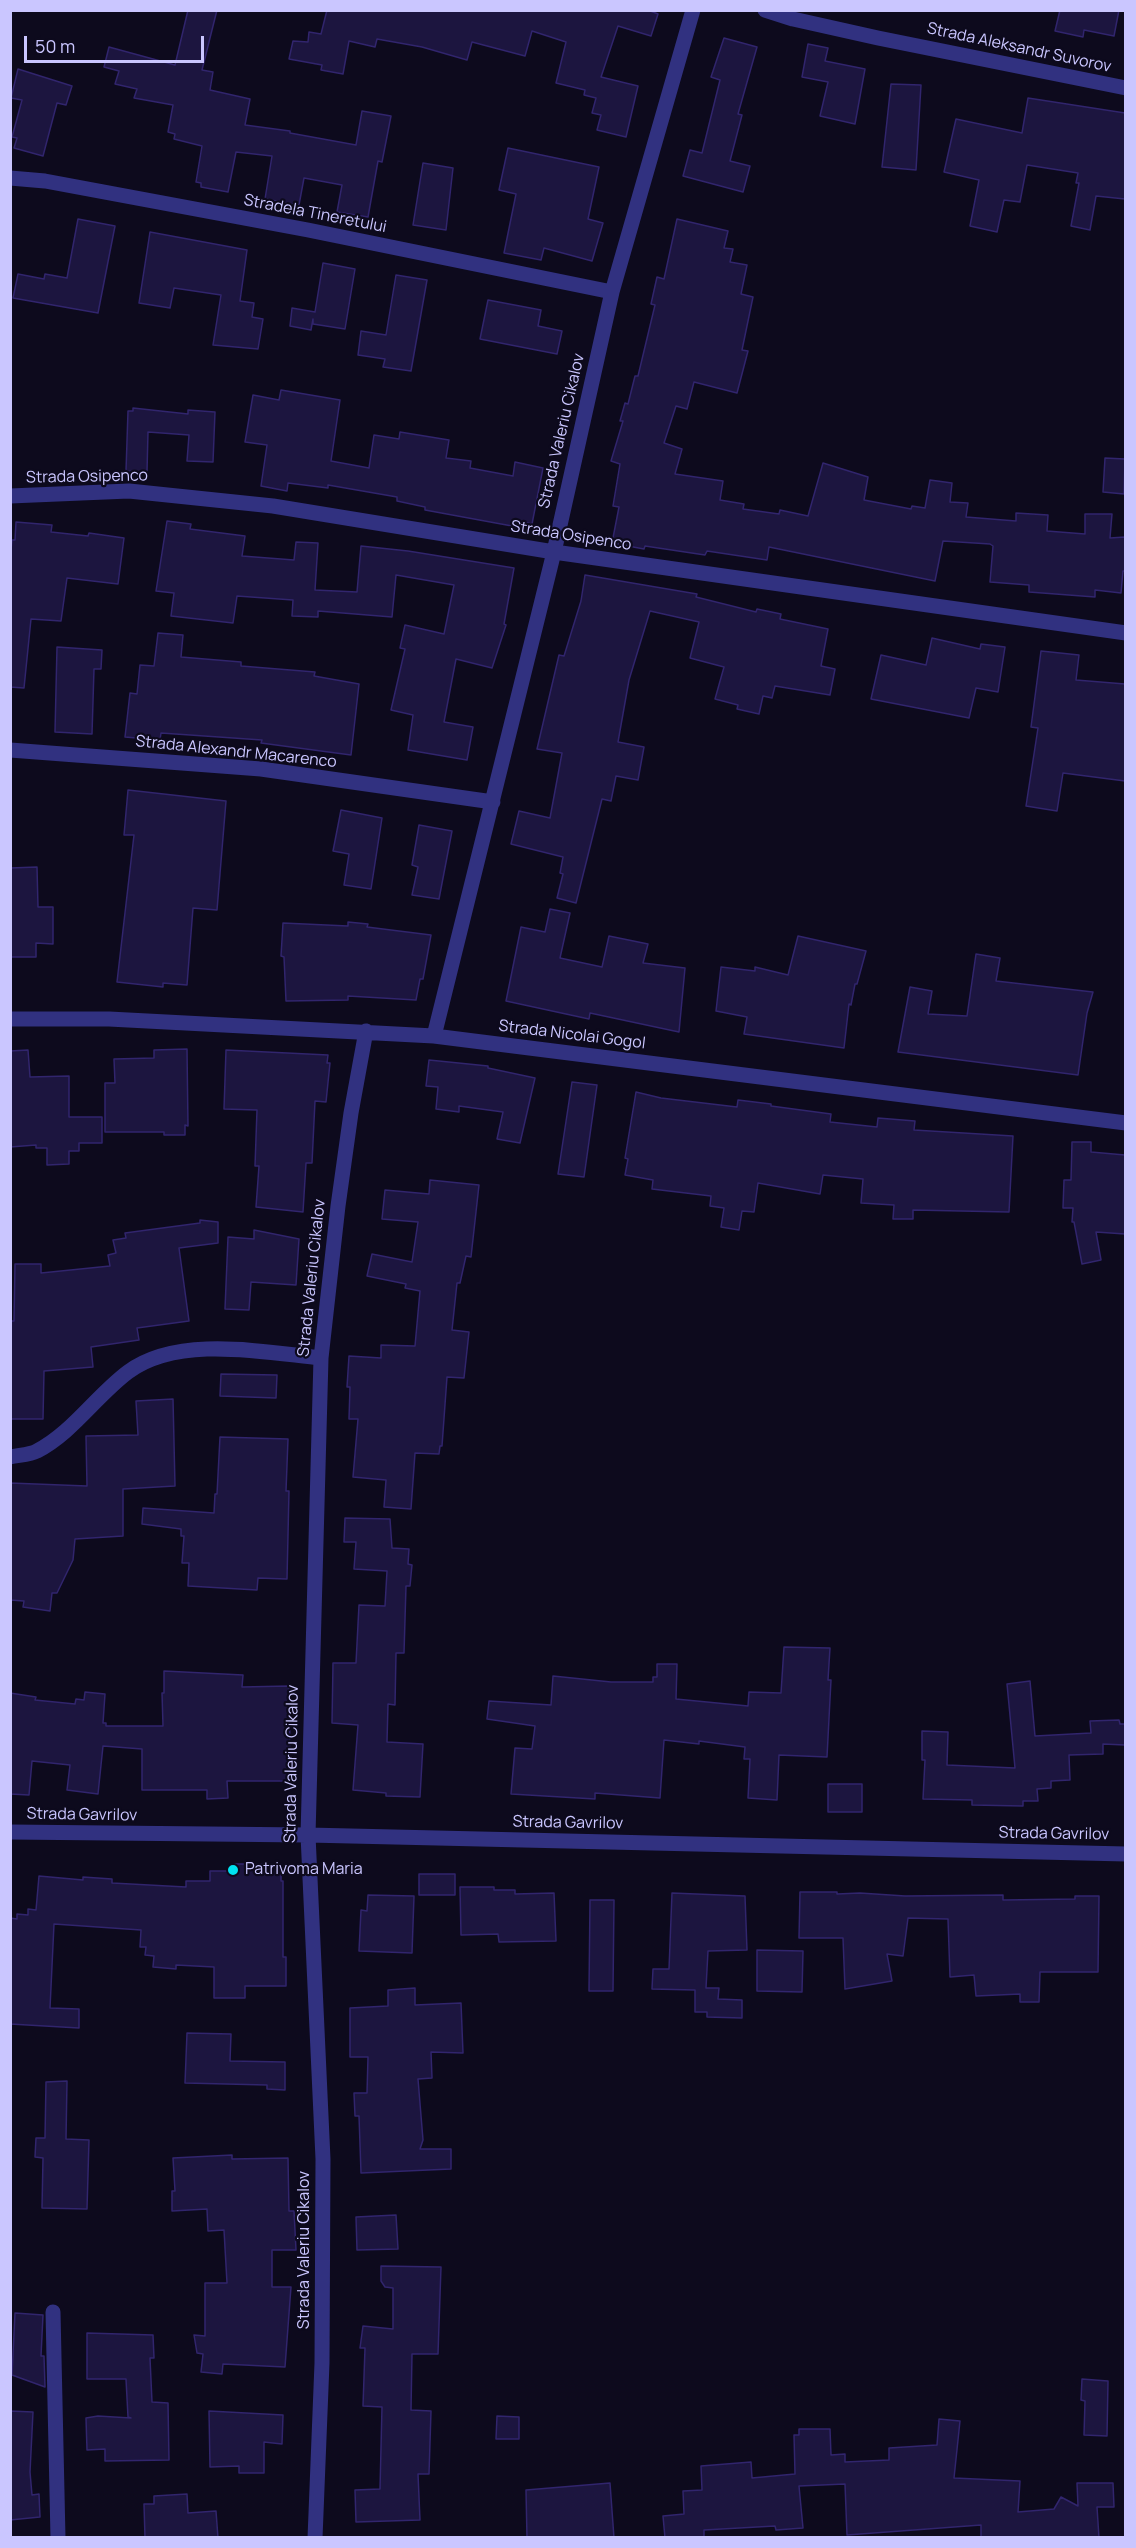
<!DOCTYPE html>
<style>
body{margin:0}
#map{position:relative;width:1136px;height:2548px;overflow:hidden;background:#0d0a1d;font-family:Manrope,sans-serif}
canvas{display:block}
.frame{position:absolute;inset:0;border:12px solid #cac6ff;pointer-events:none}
.scale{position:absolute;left:24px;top:36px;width:180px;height:27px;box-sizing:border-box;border:3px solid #cac6ff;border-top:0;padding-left:8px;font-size:18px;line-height:21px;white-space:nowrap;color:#cac6ff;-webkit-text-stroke:4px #0d0a1d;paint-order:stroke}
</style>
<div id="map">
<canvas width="1136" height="2548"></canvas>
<div class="frame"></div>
<div class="scale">50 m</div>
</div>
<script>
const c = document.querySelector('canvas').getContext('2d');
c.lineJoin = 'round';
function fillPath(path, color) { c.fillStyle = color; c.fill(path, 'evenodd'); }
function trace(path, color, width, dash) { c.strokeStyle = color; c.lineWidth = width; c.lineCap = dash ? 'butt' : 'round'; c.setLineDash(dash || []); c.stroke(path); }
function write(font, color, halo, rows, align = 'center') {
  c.font = font + ' Manrope,sans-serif'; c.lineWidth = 4.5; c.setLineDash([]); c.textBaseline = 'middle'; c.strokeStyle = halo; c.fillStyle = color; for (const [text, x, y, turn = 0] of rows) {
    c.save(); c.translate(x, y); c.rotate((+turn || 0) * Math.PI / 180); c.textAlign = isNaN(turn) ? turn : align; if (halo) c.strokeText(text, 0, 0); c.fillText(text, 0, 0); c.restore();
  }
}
const building = new Path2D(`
 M188,10H217L202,70L213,72L210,90L250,99L245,125L290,131V133L356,145L362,111L391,116L382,162L378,161L368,217L337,212L342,185L304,178L299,205L265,199L272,156L236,152L228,192L201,187V183L196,182L202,146L174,139L175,134L168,132L173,105L134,98L137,89L115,84L119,71L104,67L109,47L175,65Z
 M327,10H648L658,14L651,36L618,26L601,77L638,86L626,137L597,130L601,115L592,113L596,98L584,95L585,90L556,83L566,42L532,31L525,56L472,42L467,60L422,47L377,39L375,47L349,41L343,74L321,70L322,65L289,59L293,41L308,42L309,32L321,34Z
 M1060,10H1119L1114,36L1084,30L1083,37L1055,31Z
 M724,38L757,47L738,114L742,115L730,161L750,166L743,192L683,176L690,150L702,153L720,80L711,77Z
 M808,44L828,48L825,61L865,69L855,124L820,116L828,82L802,77Z
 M18,69L72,86L66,105L57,103L43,156L14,148L17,138L12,137L22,100L11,98Z
 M891,84L921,85L916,170L882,167Z
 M1028,98L1125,113V199L1096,196L1090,230L1071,226L1079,183H1076L1078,173L1027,165L1020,202L1004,200L997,232L970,226L979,180L944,172L956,119L1022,133Z
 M508,148L599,167L588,219L603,223L592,261L544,248L541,260L504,253L516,194L499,190Z
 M423,163L453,168L446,230L413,225Z
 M78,219L115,226L98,313L13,298L18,274L44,279L45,274L67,278Z
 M677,219L728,231L724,248L733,249L730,262L747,265L741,294L753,297L742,350L748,351L737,393L694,382L687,409L676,406L664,443L682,449L675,474L723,481L720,500L744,504L743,509L779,514L780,510L808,516L823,463L868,477L864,500L911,509L912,506L925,508L930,480L952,483L950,502L968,503L966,517L1016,521V513L1048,515L1047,531L1085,534V514H1112L1110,538L1125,537V571H1123L1121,593L1095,590V597L1029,592V585L990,582L993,546L990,544L943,541L935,581L769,547L767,560L707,551L705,555L645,546L644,549L612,543L619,507L613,506L620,464L611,461L623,421H620L625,403L628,404L635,376H638L655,305L651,304L657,277L664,279Z
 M150,232L247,250L240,301L254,303L252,317L263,319L258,349L213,345L221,295L174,288L170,308L139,303Z
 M323,263L355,269L345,329L313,324V319L311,330L290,326L292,308L315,312Z
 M396,275L427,280L411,371L383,367L385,359L358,355L361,331L386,335Z
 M488,300L541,310L538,326L562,331L557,354L480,339Z
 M281,390L340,400L331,461L369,468L374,435L399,439L400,432L449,440L446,458L471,461L470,468L513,476L515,462L543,468L532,524L513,520L512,526L425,510V507L397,501V497L328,485V488L288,483L287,491L261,486L267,445L245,442L253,395L279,400Z
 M133,408L188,414V410L215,412L213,462L187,461L189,435L148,432L147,472L126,471L128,411H133Z
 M1105,458L1125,459L1124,494L1103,492Z
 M167,521L191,524L190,529L245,536L242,556L294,560L296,542L318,543L315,590L357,592L361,546L408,551L514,568L504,624L506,625L492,668L456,659L444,722L473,727L467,760L408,750L413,715L391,710L405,649L400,648L405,625L444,634L454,585L396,575L392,617L318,611V617L292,616L293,600L237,596L233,623L171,616L174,593L156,591Z
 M16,522L52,525L51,532L88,536L89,533L124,538L118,584L67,578L61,621L31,619L24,688L10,687V560L12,540H15Z
 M585,575L697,594L696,597L756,612L757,609L781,614L780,619L828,629L821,666L835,669L830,695L775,686L772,698L763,696L759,714L737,709L738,705L715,699L724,667L690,658L699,622L650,611L629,680L618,742L644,747L638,780L616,776L611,801L602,799L576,903L557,898L563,874L560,873L563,857L511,844L519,811L550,818L562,753L537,749L559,655L564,656L581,601Z
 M158,633L183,635L181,657L241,662V666L315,672L314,676L359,684L351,755L261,743L262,740L161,733L160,740L125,737L130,693L137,694L140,665L154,666Z
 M932,638L980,649L981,644L1005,647L998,692L976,688L969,718L871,699L881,655L926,665Z
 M57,647L102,650L101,669H94L92,734L55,732Z
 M1041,651L1079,655L1076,680L1125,684V781L1063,773L1057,811L1026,806L1038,728L1031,727Z
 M128,790L226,801L217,910L193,908L187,985L163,983V987L117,982L134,835H124Z
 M341,810L382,818L371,889L344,885L349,854L333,851Z
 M419,825L452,831L439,899L412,895L418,867L412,865Z
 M37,867L38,907H53V944L36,943V957H10V868Z
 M550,909L570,913L560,958L602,967L609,936L648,944L643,963L685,968L679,1032L590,1013L589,1019L506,1001L521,927L545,932Z
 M348,922L368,924L367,927L431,935L423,979H420L416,1000L348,996V1000L286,1001L284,957L281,956L283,923L348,926Z
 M798,936L866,951L857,984H855L851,1005L849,1004L844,1048L744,1034L747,1017L716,1011L721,967L755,971V967L788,975Z
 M976,954L1000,958L996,981L1093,992L1087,1013L1078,1075L898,1052L910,987L932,991L928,1014L967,1016Z
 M187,1049L188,1126L185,1125V1135H164V1132H105V1083H115L114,1059L154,1058V1050Z
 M28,1050L30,1077L69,1076V1117H102V1143H79V1151H69V1164L47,1165V1148H36V1145L10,1147V1051Z
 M226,1050L328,1055L327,1063H330L326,1102L315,1101L312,1163H306L303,1212L256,1207L259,1166H255L257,1110L224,1109Z
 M429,1060L488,1066V1068L535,1078L520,1143L497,1139L503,1112L459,1106V1112L436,1109L438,1087L426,1086Z
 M572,1082L597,1085L584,1177L558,1174Z
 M636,1092L661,1098L737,1107L738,1100L771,1104V1106L831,1114L830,1122L877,1127L878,1118L915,1121L914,1130L1013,1136L1009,1212L913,1210V1219H893L894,1205L861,1203L863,1179L823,1175L820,1194L758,1183L754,1212L742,1211L739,1230L721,1227L724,1208L710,1206L711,1196L652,1189L653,1180L625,1175L628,1159L625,1158Z
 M1072,1142H1091V1152L1125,1155V1234L1096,1232L1101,1260L1082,1264L1074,1222H1072L1073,1208H1063L1064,1180H1071Z
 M430,1180L479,1185L471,1257L466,1256L460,1283H457L452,1330L469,1332L464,1378L447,1377L442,1446H440L439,1454L415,1453L411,1509L384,1507L386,1480L353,1477L358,1419H349L350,1387H347L349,1356L381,1358V1345L415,1346L420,1291L405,1288L406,1284L367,1276L372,1254L412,1262L418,1222L382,1219L385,1190L429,1194Z
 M200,1220L218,1222V1243L179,1248L189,1321L137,1328L139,1340L91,1347L93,1367L44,1371L43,1419H10V1321H14L15,1264H41V1273L110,1266L108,1255L116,1253L113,1240L126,1238L125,1233L200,1223Z
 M254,1230L299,1239L296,1285L251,1282L249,1310L225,1309L228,1237L254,1239Z
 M221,1374L277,1375L276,1398L220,1396Z
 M173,1399L175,1486L123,1489V1536L75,1539L73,1560L57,1593H52L50,1611L23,1607L24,1601L10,1600V1483L87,1486L86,1436L138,1435L136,1401Z
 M220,1437L288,1439L286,1491H289L287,1579L258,1578L257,1590L188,1586L189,1563H182L184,1536H181V1529L142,1524L143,1508L214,1513L215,1494H217Z
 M345,1518L390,1519L392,1548L409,1549L408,1564L412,1565L410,1586H406L404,1653H396L395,1705L388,1704L387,1742L423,1744L420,1797L386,1796V1793L353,1790L358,1725L332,1723L333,1663H356L359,1605L385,1606L387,1571L354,1569L356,1542H344Z
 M784,1647L830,1648L828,1680H831L827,1757L779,1755L777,1800L748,1798L750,1759H744L745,1747L699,1741V1744L664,1740L660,1798L595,1793V1799L511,1794L515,1748L532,1749L535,1726L487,1719L489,1701L551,1705L553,1676L611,1682H653V1677H657V1664H677L676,1699L748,1706L749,1692L781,1693Z
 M164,1671L243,1675L242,1687L289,1686L290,1747H287V1781H227L228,1798L207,1799V1790H142V1749L103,1746L98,1794L67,1790L70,1765L32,1761L29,1795L10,1794V1693L36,1697L35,1700L75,1704L76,1699L84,1700L85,1692L105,1694L103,1723H106V1726H163L162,1693H164Z
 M1030,1681L1035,1736L1091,1733L1090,1721L1119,1720L1120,1724H1125V1745L1103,1744V1754L1069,1755L1070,1780L1051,1781V1788L1037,1789L1038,1801H1023V1806L972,1805V1800L923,1799L925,1760H922V1731L948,1732L947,1765L1015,1768L1007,1684Z
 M828,1784H862V1812H828Z
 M235,1864H281V1881H283V1957H286V1986H245V1998H214V1967L176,1965V1969L153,1967L154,1956L145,1955L146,1947H140L141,1930L54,1924L50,2008L79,2009V2028L10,2024V1918L17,1919V1914L28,1915V1909L36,1910L39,1876L83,1880V1877L112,1879V1883L186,1887V1881H210V1871H235Z
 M419,1874H455V1895H419Z
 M460,1887H494V1890H515V1894L554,1893L556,1941L499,1942L498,1934L461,1935Z
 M800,1892H837V1894L860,1893L905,1896L1003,1895V1900L1075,1899V1896H1099L1098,1972H1040L1039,2002H1020V1994L976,1996L974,1975L950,1977L948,1919L908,1918L903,1956L887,1954L892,1981L845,1989L843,1938H799Z
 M672,1893L745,1896L747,1950L708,1951L706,1988H719L718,1999L742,2000V2018L707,2017V2012H695V1990L652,1989L653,1969H669Z
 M368,1895L414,1896L412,1953L359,1951L361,1910L367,1911Z
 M590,1900H614L613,1991H589Z
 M757,1950L803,1951L802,1992L757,1991Z
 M415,1988V2005L461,2003L463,2053L431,2052L432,2078L418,2079L423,2140L420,2149H451V2169L361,2173L359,2116H355L354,2093H367L368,2057H350V2008L388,2006V1990Z
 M187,2033L231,2034L230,2061L285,2062V2090L267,2089V2085L185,2083Z
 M67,2081L66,2139L89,2140L87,2209L42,2208L43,2158L35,2157L36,2138H45L46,2082Z
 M232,2155V2159L288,2158L289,2211H294L296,2250H272V2287H291L285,2367L223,2364L222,2374L201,2372L203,2354L197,2353L194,2335L205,2336V2283H227L224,2230L208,2231L207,2209L172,2211V2191H175L173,2158Z
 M396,2215L398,2249L357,2250L356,2217Z
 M381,2266L441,2267L438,2354H412L411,2410L431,2411L429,2474H418L420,2520L356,2522L355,2490L380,2489L382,2407L363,2406L365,2348H360L363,2326L393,2329V2288L385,2287L381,2281Z
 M15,2313L43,2315L41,2356H44L45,2387L12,2375Z
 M87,2333L153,2335L154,2358H150L152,2402L168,2403L169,2460L105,2461V2449L87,2450L86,2418L98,2416L131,2418L128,2417L126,2379H87Z
 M1082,2379L1108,2381L1107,2436L1084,2435L1085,2401L1081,2400Z
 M10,2411L33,2412L30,2472L32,2495L39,2494L40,2517L10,2520Z
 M209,2411L283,2415L282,2444L264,2442V2473H239V2466L210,2467Z
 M497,2416L519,2417V2439H496Z
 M939,2419L960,2421L954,2478L1020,2481L1018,2512L1054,2509L1061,2497L1078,2506L1077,2483H1113L1114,2507H1097L1099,2538H981V2525L847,2535L845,2484L799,2486L803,2528L776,2530L775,2526L704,2530V2538H665L663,2516L684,2514L683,2491L702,2490L701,2466L751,2462L752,2478L795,2474L794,2435H799V2429H830L831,2455L845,2454V2462L889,2460V2448L937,2445Z
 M610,2483L614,2538H527L526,2490Z
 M187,2494L188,2513L216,2511L218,2538H145L144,2504H154V2496Z`);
const street = new Path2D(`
 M765,10L793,19L878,38L1126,88
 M10,178L45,181L308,230L612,292
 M10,496L129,491L273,506L554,552L1126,633
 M10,750L261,769L493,802
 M10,1019H109L434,1036L1126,1123
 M434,1036L554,552L612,292L693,10
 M10,1457C19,1455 30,1455 37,1451C72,1433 96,1396 128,1372C178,1335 262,1352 321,1358
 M10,1832L308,1835L1126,1854
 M53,2312L58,2538
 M315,2538L322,2363L323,2159L308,1835L321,1358L338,1206L351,1113L366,1031`);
const markers = [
 [233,1870,6,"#00e2f1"]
];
const streetNames = [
 ["Strada Aleksandr Suvorov",1019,48,12],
 ["Stradela Tineretului",315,214,11],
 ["Strada Valeriu Cikalov",562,431,-77],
 ["Strada Osipenco",87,477,-1],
 ["Strada Osipenco",571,536,9],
 ["Strada Alexandr Macarenco",236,752,6],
 ["Strada Nicolai Gogol",572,1035,7],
 ["Strada Valeriu Cikalov",312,1278,-84],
 ["Strada Valeriu Cikalov",292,1764,-89],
 ["Strada Gavrilov",82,1815,1],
 ["Strada Gavrilov",568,1823,1],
 ["Strada Gavrilov",1054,1834,1],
 ["Strada Valeriu Cikalov",305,2250,-90]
];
const poiNames = [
 ["Patrivoma Maria",245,1870]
];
fillPath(building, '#1c153f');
trace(building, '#31256d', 1.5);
trace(street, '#313180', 15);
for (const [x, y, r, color] of markers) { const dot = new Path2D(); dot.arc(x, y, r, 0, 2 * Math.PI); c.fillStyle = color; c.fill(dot); trace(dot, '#0d0a1d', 2); }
write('16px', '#cac6ff', '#0d0a1d', streetNames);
write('16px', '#cac6ff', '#0d0a1d', poiNames, 'left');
</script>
